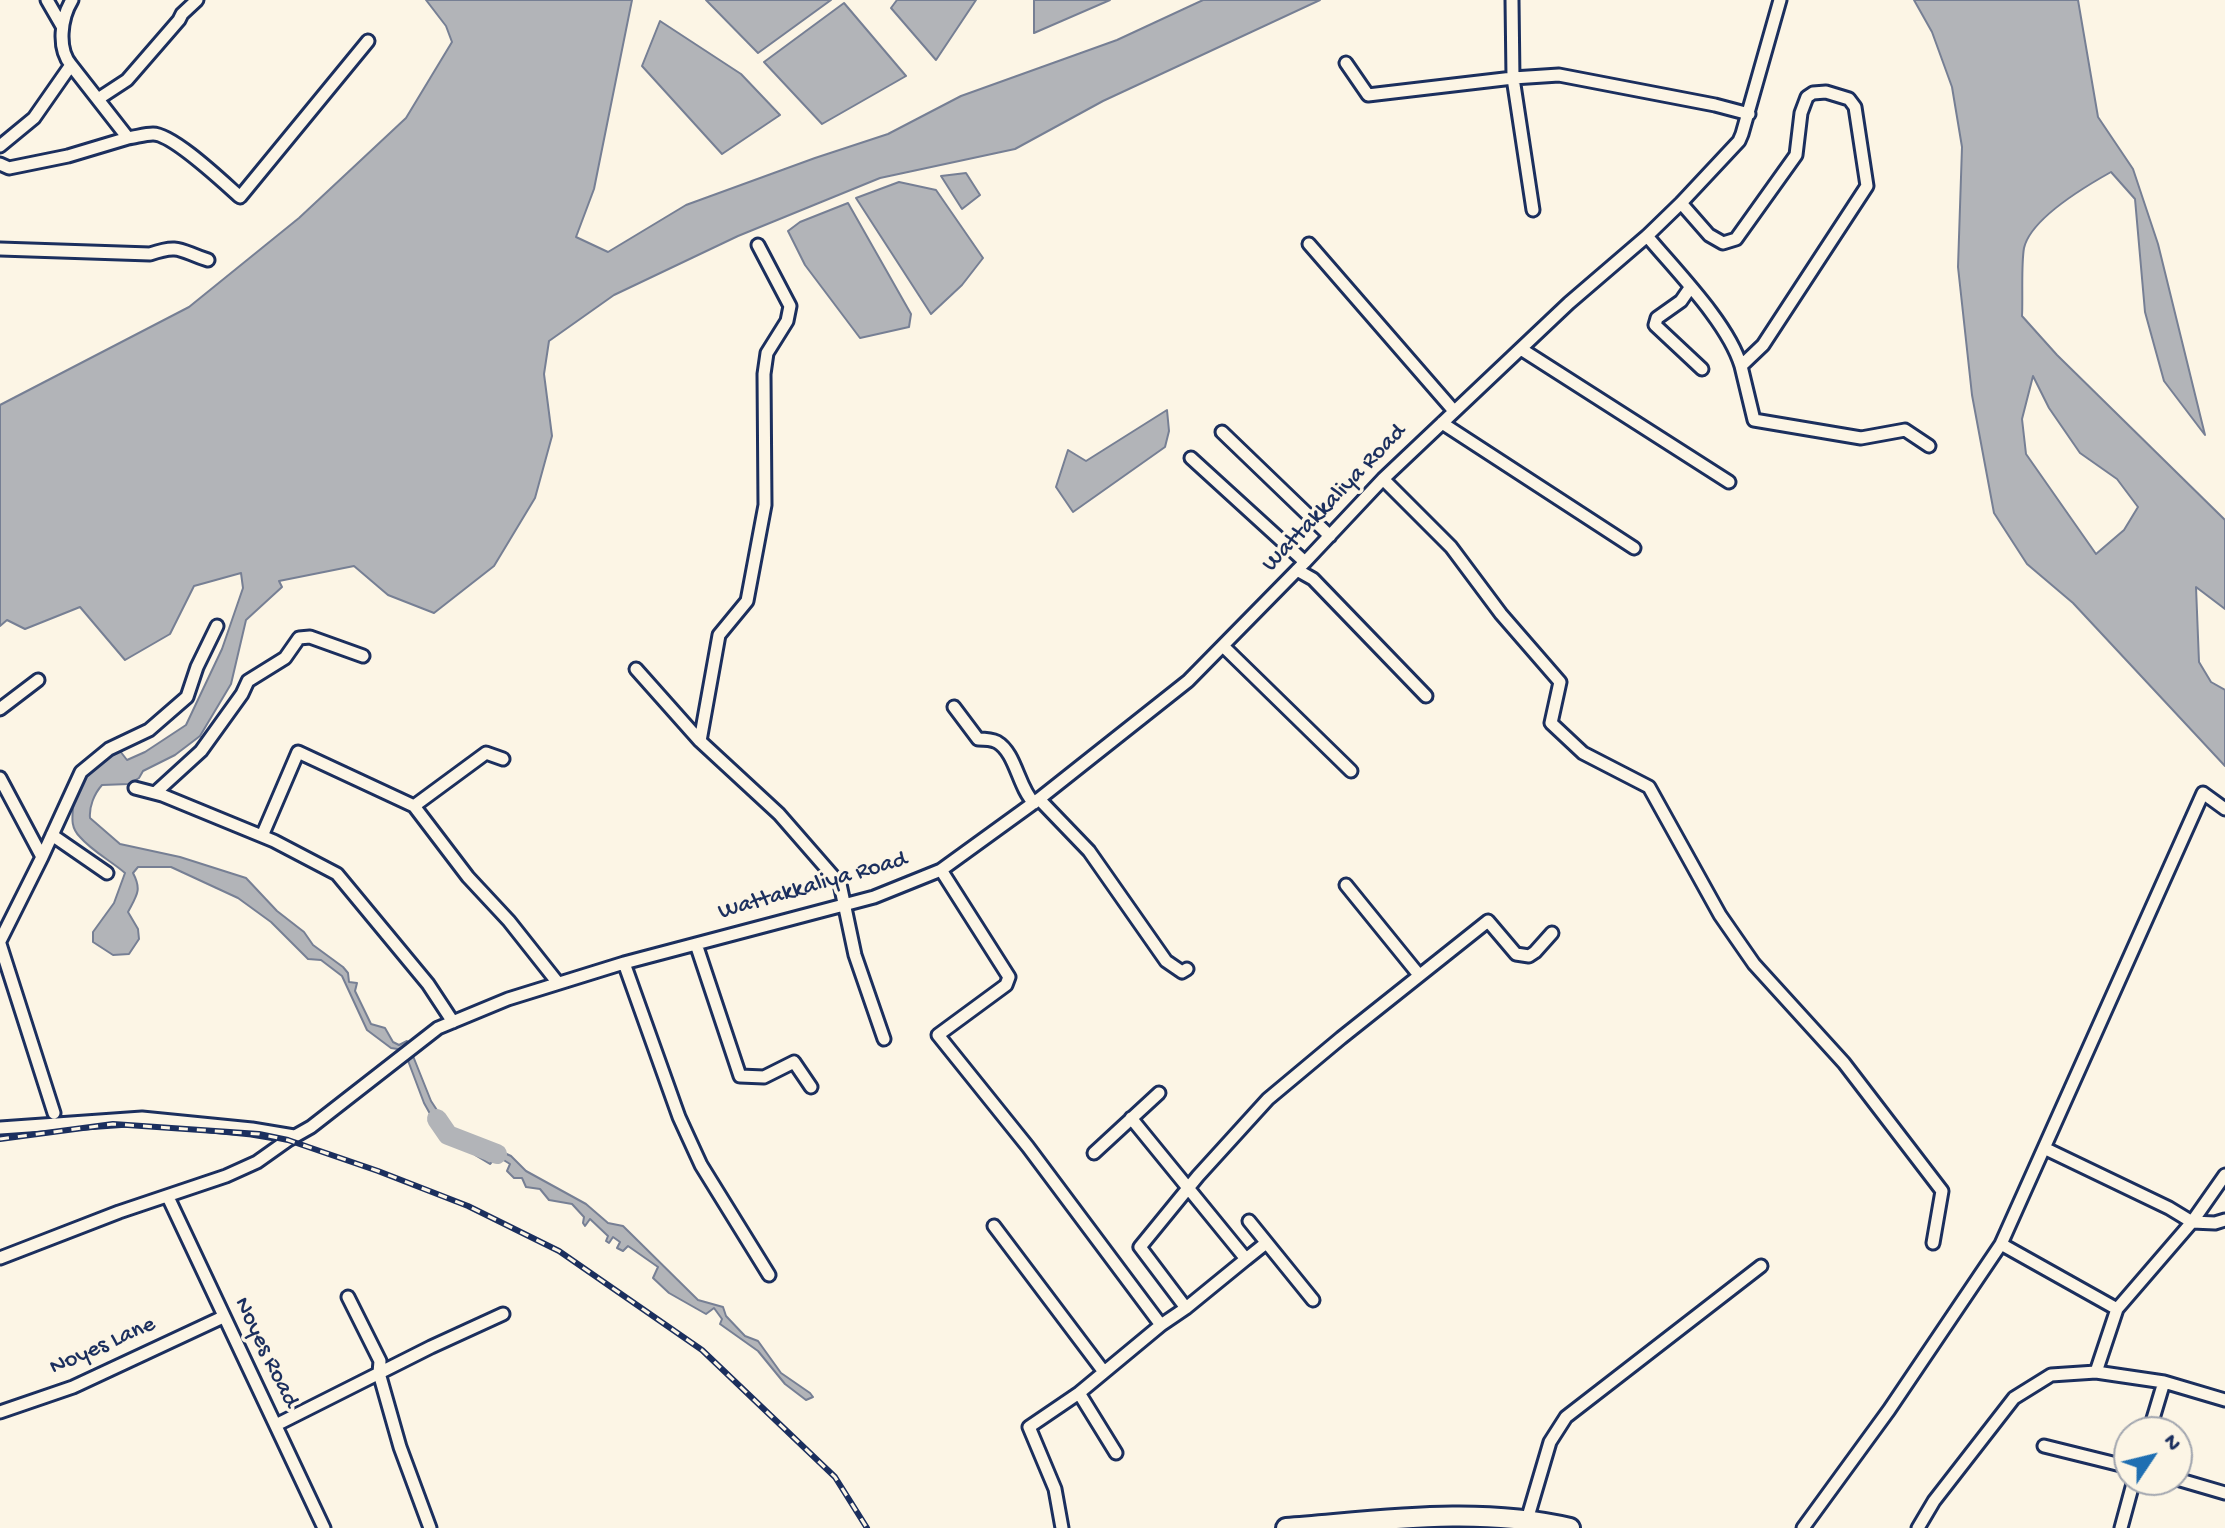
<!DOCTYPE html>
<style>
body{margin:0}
#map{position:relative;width:2225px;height:1528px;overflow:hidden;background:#fcf5e5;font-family:"Gochi Hand",sans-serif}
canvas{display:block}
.north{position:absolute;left:2113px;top:1416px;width:80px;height:80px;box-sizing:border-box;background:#fcf5e5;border:2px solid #a2a6af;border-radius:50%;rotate:55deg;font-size:22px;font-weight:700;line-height:32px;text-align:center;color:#1b2f5e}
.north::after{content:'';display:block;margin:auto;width:28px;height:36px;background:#1f6fb2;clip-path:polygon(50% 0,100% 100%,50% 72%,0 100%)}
</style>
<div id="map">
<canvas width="2225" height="1528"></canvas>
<div class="north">N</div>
</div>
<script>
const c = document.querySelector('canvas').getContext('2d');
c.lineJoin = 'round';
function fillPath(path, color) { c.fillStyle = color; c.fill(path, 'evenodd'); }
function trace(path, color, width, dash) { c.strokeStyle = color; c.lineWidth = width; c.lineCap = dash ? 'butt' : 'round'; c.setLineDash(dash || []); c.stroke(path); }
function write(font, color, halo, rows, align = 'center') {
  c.font = font + ' "Gochi Hand",sans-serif'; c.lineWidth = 7; c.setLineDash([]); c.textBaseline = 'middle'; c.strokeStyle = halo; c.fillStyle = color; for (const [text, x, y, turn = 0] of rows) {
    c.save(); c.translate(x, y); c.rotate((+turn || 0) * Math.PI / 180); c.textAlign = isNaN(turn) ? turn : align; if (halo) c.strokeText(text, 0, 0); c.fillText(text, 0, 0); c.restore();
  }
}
const water = new Path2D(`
 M426,0H632L594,189L576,237L608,252L686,205L815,158L888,134L961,96L1117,40L1203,0H1320L1103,101L1015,149L880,178L738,236L614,295L549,341L544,374L552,436L535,498L494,566L434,613L388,595L354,566L279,581L282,587L246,620L231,684L200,736L175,755L143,771L139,778L129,784L102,785C94,794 89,807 90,818L120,844L180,857L246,878L277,911L304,932L313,945L343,967L348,973L349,982L357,983L355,991L371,1024L385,1028L393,1042L399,1045L407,1041L431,1101L448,1127L511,1156L526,1171L586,1204L608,1223L623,1226L698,1300L723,1307L726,1316L745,1336L758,1341L781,1373L810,1393L813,1397L806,1400L785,1384L758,1351L720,1324L722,1319L714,1308L706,1314L669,1293L653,1278L658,1267L628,1246L623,1251L617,1248L620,1242L613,1237L609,1243L606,1241L608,1236L590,1219L585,1226L583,1223L584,1217L572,1204L549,1200L540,1189L526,1187L522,1178H514L507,1171L510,1164L497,1156L490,1164L475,1155L469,1137H443L424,1103L404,1050L391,1048L367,1030L342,976L321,960L308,959L271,922L238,898L171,867H138L133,873C142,890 137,895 128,912L138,929L139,939L129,954L113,955L93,942V932L114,903L125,873C111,861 92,851 80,837C71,828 72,819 73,808C76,779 96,764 120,751L127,760L145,752L186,725L222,649L243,588L241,573L194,586L170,634L125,660L80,607L25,629L7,620L0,626V405L189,307L299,218L406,118L452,42L446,26Z
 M706,0H831L758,53Z
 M897,0H976L936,60L891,8Z
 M1034,0H1110L1034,33Z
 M1914,0H2078L2098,117L2133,169L2158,244L2205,435L2164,381L2145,312L2135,199L2111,172C2086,186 2031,218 2024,248C2021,265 2023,298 2022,316L2057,355L2225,520V609L2196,587L2199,662L2211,682L2225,690V766L2073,603L2027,564L1994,513L1972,395L1958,267L1962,147L1952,87L1932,32ZM2033,376L2049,408L2080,453L2117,479L2138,507L2124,530L2096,554L2026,454L2022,419Z
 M844,3L906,76L822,124L764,62Z
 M660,21L741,74L780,115L722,154L642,66Z
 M966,173L980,195L962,209L941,176Z
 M899,182L936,190L983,258L962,285L931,314L856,198Z
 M848,203L911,314L909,327L860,338L805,265L788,231L800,222Z
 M1167,410L1169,431L1165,447L1073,512L1056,487L1068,450L1086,461Z`);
const river = new Path2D(`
 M437,1119L448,1135L497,1154`);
const minor = new Path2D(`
 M47,0L62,26
 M1512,0L1513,78L1533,210
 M1346,63L1368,95L1513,78L1559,75L1715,105L1749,114
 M71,65L128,138C136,137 145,134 153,134C173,134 223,182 240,197L368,41
 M98,99L127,80L179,20L182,14L197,0
 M0,146L34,118L71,65C57,48 61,18 72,0
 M0,164L9,168L68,156L128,138
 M1647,236C1677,272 1728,323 1741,366L1763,345L1867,186L1855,107L1849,99L1826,92L1813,93L1807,97L1801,113L1796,155L1736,239L1723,243L1709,235L1681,203
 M1309,244L1454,411
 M0,249L150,254C181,243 181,252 208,260
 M1690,288L1681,301L1657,318L1655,325L1702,369
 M1521,349L1729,482
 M1741,366L1754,420L1861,438L1905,430L1929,446
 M1442,423L1634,548
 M1222,432L1330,536
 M1191,458L1305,562
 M1383,479L1451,547L1501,614L1560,682L1551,723L1583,753L1649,787L1720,915L1754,964L1844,1063L1942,1191L1933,1243
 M1297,570L1313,579L1426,696
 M1223,646L1351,771
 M636,669L700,741L779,814L840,884L855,955L884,1039
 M954,707L978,739C984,739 991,739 997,742C1016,753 1018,787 1034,803
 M0,709L38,680
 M700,741L719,635L747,601L765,505L764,374L767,353L787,321L790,306L758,245
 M0,778L42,857
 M135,788L162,795L274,841L337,874L428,984L453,1022
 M155,793L201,751L242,694L248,681L285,658L299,638L310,637L363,656
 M1039,799L1089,851L1166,961L1182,972L1187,969
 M414,806L486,753L503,759
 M52,835L107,873
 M262,836L298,752L414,806L468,877L509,921L558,983
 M941,870L1009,977L1006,985L938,1035L1028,1147L1161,1325
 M1346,885L1419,975
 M0,941L42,857L81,772L109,749L149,730L187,697L197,667L217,626
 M0,944L54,1113
 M696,944L740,1076L764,1077L794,1062L811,1087
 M624,963L679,1117L701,1165L769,1275
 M0,1128L142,1118L252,1129L294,1136
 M2044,1148L2169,1208L2192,1222L2215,1223L2225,1220
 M1094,1153L1159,1093
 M168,1197L324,1528
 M1249,1221L1313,1300
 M994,1226L1104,1372
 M2001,1244L2117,1309
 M0,1258L119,1212L226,1176L257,1162L288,1140L311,1127L438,1028L508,999L624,963L874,897L941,870L1039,799L1188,681L1305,562L1383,479L1569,303L1647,236L1681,203L1739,141L1742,134L1780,0
 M1246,1259L1266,1243
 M348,1297L380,1361L379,1373L400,1447L430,1528
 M1186,1308L1140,1247L1198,1176L1268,1099L1341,1038L1488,921L1516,954L1529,956L1535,952L1552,933
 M2096,1372L2117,1309L2192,1222L2225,1175
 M1079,1393L1116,1453
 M0,1412L73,1387L223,1317
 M276,1425L431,1347L503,1314
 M2149,1432L2164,1382
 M2044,1446L2129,1467
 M2177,1479L2225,1493
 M1527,1520L1550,1442L1566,1417L1761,1266
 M1062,1528L1055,1489L1029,1427L1079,1393L1161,1325L1186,1308L1246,1259L1131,1118
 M1803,1528L1889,1410L2001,1244L2203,793L2225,809
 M1918,1528L1934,1501L2014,1398L2051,1375L2096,1372L2164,1382L2225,1400
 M2121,1528L2134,1480`);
const trunk = new Path2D(`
 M1286,1528C1379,1521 1477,1506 1570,1528`);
const rail = new Path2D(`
 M0,1139L113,1124L259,1134L288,1140L378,1171L468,1206L559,1251L702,1350L835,1477L867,1528`);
const streetNames = [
 ["Wattakkaliya Road",1335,499,-46],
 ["Wattakkaliya Road",813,887,-16],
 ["Noyes Lane",103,1347,-24],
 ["Noyes Road",265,1353,64]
];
fillPath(water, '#b2b4b8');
trace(water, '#767f94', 2);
trace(river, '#b2b4b8', 20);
trace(minor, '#1b2f5e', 17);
trace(trunk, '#1b2f5e', 24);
trace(minor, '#fcf5e5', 11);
trace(trunk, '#fcf5e5', 18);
trace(rail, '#1b2f5e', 6);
trace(rail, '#fcf5e5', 3, [9]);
write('24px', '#1b2f5e', '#fcf5e5', streetNames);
</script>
